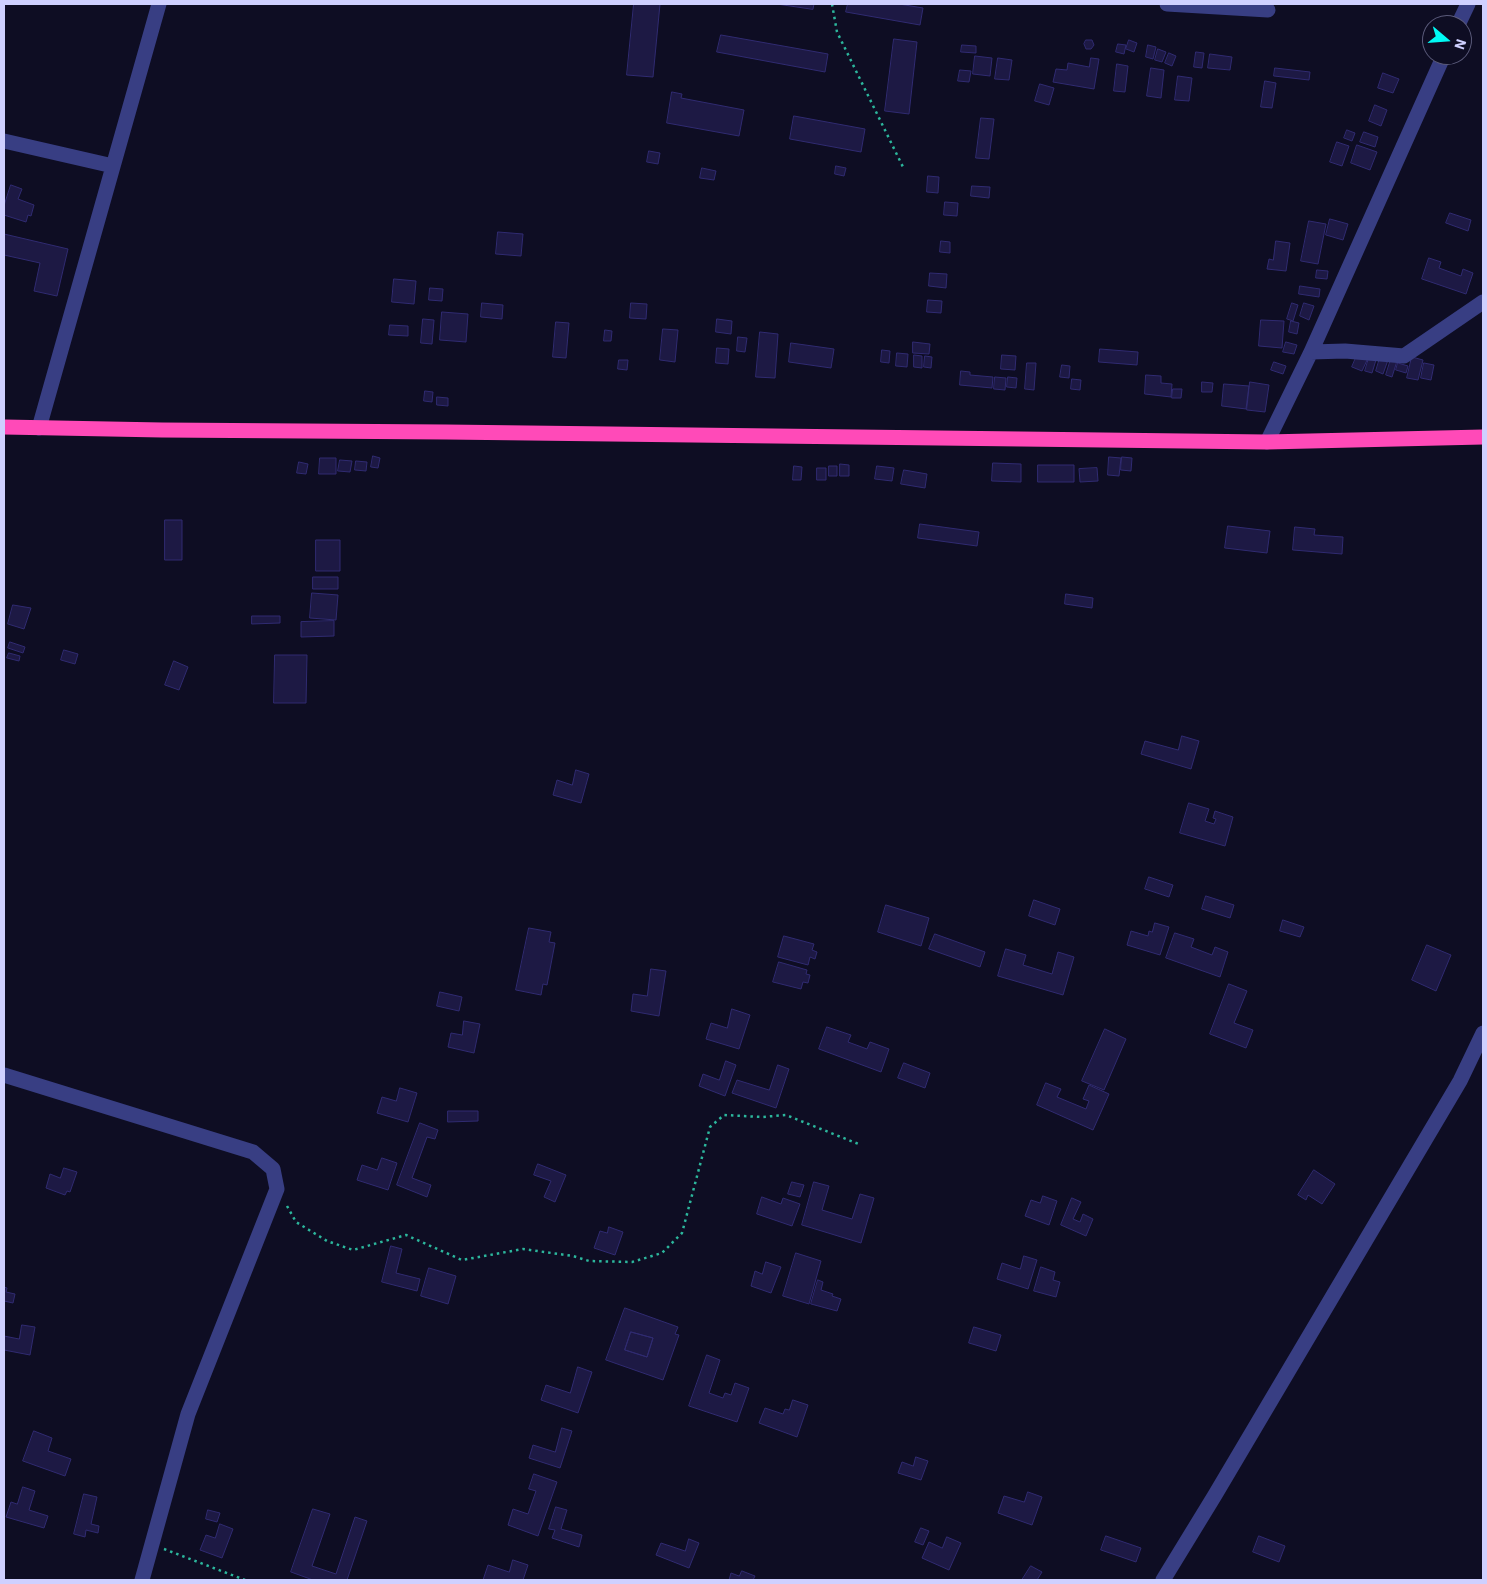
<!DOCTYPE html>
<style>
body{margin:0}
#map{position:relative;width:1487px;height:1584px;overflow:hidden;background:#0e0d23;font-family:"IBM Plex Sans",sans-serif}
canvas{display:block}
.frame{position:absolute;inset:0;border:5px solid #cfd0ff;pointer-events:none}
.north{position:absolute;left:1422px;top:15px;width:50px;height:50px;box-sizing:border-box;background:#0e0d23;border:1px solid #5b5b7b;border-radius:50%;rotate:108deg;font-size:14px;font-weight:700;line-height:20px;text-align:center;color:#cfd0ff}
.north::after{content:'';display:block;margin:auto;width:18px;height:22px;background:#00faf4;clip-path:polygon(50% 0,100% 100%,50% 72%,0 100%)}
</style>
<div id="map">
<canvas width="1487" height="1584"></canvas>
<div class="frame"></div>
<div class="north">N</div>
</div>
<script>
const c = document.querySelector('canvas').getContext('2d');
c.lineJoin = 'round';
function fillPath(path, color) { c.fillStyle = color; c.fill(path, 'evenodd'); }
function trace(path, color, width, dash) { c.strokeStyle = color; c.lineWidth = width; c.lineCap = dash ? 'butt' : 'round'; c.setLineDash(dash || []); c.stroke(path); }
const building = new Path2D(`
 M634,4H660L653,77L627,75Z
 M777,4H814L813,9Z
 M848,4H899L923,8L920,25L846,12Z
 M721,35L828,54L825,72L717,52Z
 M894,39L917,42L909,114L885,111Z
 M1086,40H1092L1094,45L1091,49H1086L1084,44Z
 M1129,40L1137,43L1134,52L1126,49Z
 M1118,44L1126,45L1124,54L1116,52Z
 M962,45L976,46V53L961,52Z
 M1148,45L1156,47L1153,59L1146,57Z
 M1158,49L1166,52L1162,62L1155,60Z
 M1196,52L1204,53L1202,68L1194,67Z
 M1169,53L1176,56L1172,66L1165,63Z
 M1210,54L1232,57L1230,70L1208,68Z
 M975,56L992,58L990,76L973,74Z
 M998,58L1012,60L1009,80L995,79Z
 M1091,58L1099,59L1094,89L1053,82L1056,69L1067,70L1068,63L1089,67Z
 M1117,64L1128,66L1125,92L1114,91Z
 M1151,68L1164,70L1161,98L1147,96Z
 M1275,68L1310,72L1309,80L1274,76Z
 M960,70L971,71L969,82L958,81Z
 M1383,73L1399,79L1393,93L1378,88Z
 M1178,76L1192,78L1189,101L1175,100Z
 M1265,81L1276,83L1272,108L1261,107Z
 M1040,84L1054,88L1049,105L1035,101Z
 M672,92L682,94L681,98L744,110L739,136L667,123Z
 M1375,105L1387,110L1381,126L1369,121Z
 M794,116L865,129L861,152L790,139Z
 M981,118L994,119L989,159L976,158Z
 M1347,130L1355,133L1352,141L1344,138Z
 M1364,132L1378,137L1375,147L1360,142Z
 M1337,142L1349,146L1342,166L1330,162Z
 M1357,145L1377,152L1370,170L1351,163Z
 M649,151L660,153L658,164L647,162Z
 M836,166L846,168L844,176L835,174Z
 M702,168L716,171L714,180L700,178Z
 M928,176L939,177L938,193L927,192Z
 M11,185L22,189L18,199L34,205L31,216L28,215L26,222L4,215V206Z
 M972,186L990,187L989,198L971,196Z
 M945,202L958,203L957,216L944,215Z
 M1450,213L1471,220L1468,231L1446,223Z
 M1330,219L1348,224L1343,240L1326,235Z
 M1309,221L1326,224L1318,264L1301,261Z
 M498,232L523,234L521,256L496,254Z
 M4,234L68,249L57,296L34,291L40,263L4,255Z
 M941,241L950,242V253L940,252Z
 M1276,241L1290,243L1286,271L1267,269L1269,259L1273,260Z
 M1429,258L1441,262L1439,268L1461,276L1463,269L1473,273L1466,294L1422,279Z
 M1317,270L1328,271L1327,279L1316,278Z
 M930,273L947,274L946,288L929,286Z
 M394,279L416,281L414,304L392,302Z
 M1300,286L1320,289L1319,297L1299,294Z
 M430,288L443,289L442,301L429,300Z
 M928,300L942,301L941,313L927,312Z
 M482,303L503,305L502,319L481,317Z
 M631,303L647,304L646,319L630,318Z
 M1292,303L1298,305L1293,321L1287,319Z
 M1304,303L1314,306L1309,320L1300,316Z
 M442,312L468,314L466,342L440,340Z
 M423,319L434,320L432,344L421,343Z
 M717,319L732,321L731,334L716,332Z
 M1261,320L1284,321L1282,348L1259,346Z
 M1291,321L1299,323L1297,334L1289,332Z
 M556,322L569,323L566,358L553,357Z
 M390,325L408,326V336L389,335Z
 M663,329L678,330L675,362L660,360Z
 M605,330L612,331L611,341H604Z
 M760,332L778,334L775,378L756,377Z
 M738,337L747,338L745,352L737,351Z
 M913,342L930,344L929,354L913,353Z
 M1286,342L1297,345L1294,354L1283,352Z
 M791,343L834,349L831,368L789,362Z
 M717,348L729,349L728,364L716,363Z
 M1100,349L1138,352L1137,365L1099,362Z
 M882,350L890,351L889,363L881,362Z
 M897,353L908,354L907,367L896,366Z
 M1358,353L1368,358L1362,371L1352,367Z
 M914,355L922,356V368L914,367Z
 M1002,355L1016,356L1015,370L1001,369Z
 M925,356L932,357L931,368L924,367Z
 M1412,357L1423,360L1418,380L1407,378Z
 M1369,358L1376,360L1372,373L1365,371Z
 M1380,358L1388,360L1383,374L1376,371Z
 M1391,359L1397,361L1392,377L1386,375Z
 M619,360H628L627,370L618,369Z
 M1274,362L1286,366L1283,374L1271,370Z
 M1027,363H1036L1034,390L1025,389Z
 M1398,363L1408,366L1406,373L1396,370Z
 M1424,363L1434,365L1431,380L1421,378Z
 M1062,365L1070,366L1069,378L1060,377Z
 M961,371L970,372V375L993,377L992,388L960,385Z
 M1146,375L1161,376V383L1172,384L1171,397L1145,394Z
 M995,377L1006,378L1005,390L994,389Z
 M1008,377L1017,378L1016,388L1007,387Z
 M1072,379L1081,380L1080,390L1071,389Z
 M1202,382L1213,383L1212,392H1202Z
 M1250,382L1269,385L1265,412L1247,410Z
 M1224,384L1249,386L1246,409L1222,406Z
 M1173,389H1182L1181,398H1172Z
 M425,391L433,392L432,402L424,401Z
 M437,397L448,398V406L437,405Z
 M373,456L380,458L378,468L371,467Z
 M1109,457L1121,458L1119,476L1108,475Z
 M1122,457L1132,458L1131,471L1121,470Z
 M320,458H336V474H319Z
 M340,460L352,461L350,472L338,471Z
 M356,461L367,462L366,471L355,470Z
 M299,462L308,464L306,474L297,473Z
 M993,463L1021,464V482L992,481Z
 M840,464L849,465V476H840Z
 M1038,465H1074V482H1038Z
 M794,466L802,467L801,480H793Z
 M829,466H837V476H829Z
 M877,466L894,468L892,481L875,479Z
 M817,468H826V480H817Z
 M1097,468L1098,481L1080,482L1079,469Z
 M904,470L927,474L925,488L901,484Z
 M165,520H182V560H165Z
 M920,524L979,532L977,546L918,538Z
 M1228,526L1270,531L1267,553L1225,548Z
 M1295,527L1315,529L1314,535L1343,537L1342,554L1293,550Z
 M316,540H340V571H316Z
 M313,577H338V589H313Z
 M312,593L338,595L336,620L310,618Z
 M1066,594L1093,598L1092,608L1065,604Z
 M13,605L31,608L24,629L8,624Z
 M252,616H280V623L252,624Z
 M334,621V636L301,637V622Z
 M10,642L25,647L23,653L8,648Z
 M64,650L78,654L75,664L61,660Z
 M9,653L20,656L19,661L7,658Z
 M275,655H307L306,703H274Z
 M174,661L188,667L179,690L165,685Z
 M1182,736L1199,741L1191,769L1141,754L1145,741L1178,750Z
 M576,770L589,774L581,803L553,795L557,780L572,785Z
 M1189,803L1209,809L1205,821L1214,824L1216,819L1213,818L1215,811L1233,817L1225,846L1180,833Z
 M1149,877L1173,885L1169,897L1145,889Z
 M1206,896L1234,905L1230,918L1202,909Z
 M1034,900L1060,909L1055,925L1029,916Z
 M886,905L929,918L921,946L878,932Z
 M1283,920L1304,927L1300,937L1280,931Z
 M1155,923L1169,927L1160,955L1127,945L1131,931L1148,936L1149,931L1152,932Z
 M529,928L551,932L549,942L555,943L547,985L543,984L541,995L516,990Z
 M1175,933L1194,939L1191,947L1212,955L1215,947L1228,952L1220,977L1166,958Z
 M935,934L985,952L980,967L929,949Z
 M784,936L814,944L812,950L817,952L815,959L810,957L808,965L778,957Z
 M1427,945L1451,955L1436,991L1412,980Z
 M1006,949L1026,955L1023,965L1052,974L1058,952L1074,957L1063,995L998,976Z
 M779,962L807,970L806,974L810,975L808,983L803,982L801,989L773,982Z
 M651,969L666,971L659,1016L631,1011L633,994L647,996Z
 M1229,984L1247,991L1234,1023L1253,1030L1246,1048L1210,1034Z
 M440,992L462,997L459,1011L437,1006Z
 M732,1009L750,1015L739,1049L706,1039L711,1023L727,1028Z
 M464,1021L480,1024L474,1053L448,1047L451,1033L462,1035Z
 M827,1027L851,1035L848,1042L867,1049L870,1042L889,1049L881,1072L819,1049Z
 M1105,1029L1126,1039L1104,1090L1082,1081Z
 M726,1061L736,1065L725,1096L699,1086L703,1074L719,1080Z
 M904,1063L930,1073L925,1088L898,1078Z
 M778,1065L789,1069L776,1108L732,1093L737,1080L769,1090Z
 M1046,1083L1061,1089L1057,1097L1086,1109L1089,1101L1083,1099L1089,1085L1109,1094L1093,1130L1037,1105Z
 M400,1088L417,1093L408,1122L377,1113L382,1097L396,1101Z
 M448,1111H478V1121L448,1122Z
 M420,1123L438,1130L435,1139L427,1137L412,1178L431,1185L427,1197L397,1185Z
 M382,1158L397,1163L388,1190L357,1180L362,1165L377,1170Z
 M538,1164L566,1175L555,1202L544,1197L551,1181L534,1175Z
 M64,1168L77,1172L70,1192L67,1191L65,1195L46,1188L50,1174L60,1178Z
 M1314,1170L1335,1184L1322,1204L1308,1195L1306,1200L1298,1195Z
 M792,1182L804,1185L800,1197L788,1194Z
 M814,1182L829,1186L822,1210L852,1219L860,1194L874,1198L861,1243L802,1225Z
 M1043,1196L1057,1201L1049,1225L1025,1216L1031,1200L1040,1203Z
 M762,1197L781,1204L783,1198L800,1204L792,1226L757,1214Z
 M1072,1198L1081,1202L1073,1219L1080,1222L1083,1214L1093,1219L1086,1236L1061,1225Z
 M609,1227L623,1232L615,1255L594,1248L600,1231L607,1233Z
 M391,1246L402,1249L396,1273L420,1279L417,1291L382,1282Z
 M796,1253L821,1261L809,1304L783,1296Z
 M1024,1256L1037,1260L1028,1289L997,1279L1002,1263L1020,1269Z
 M766,1262L781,1267L771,1293L751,1286L755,1271L762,1274Z
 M1041,1267L1055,1272L1053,1280L1060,1282L1056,1297L1034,1291Z
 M429,1268L456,1276L448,1304L421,1296Z
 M818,1280L823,1282L821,1290L833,1294L832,1296L841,1299L837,1311L811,1304Z
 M4,1287L7,1288L6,1292L15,1294L13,1303L4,1301Z
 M625,1308L678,1327L675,1334L679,1335L663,1380L606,1360ZM631,1332L653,1338L647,1357L625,1350Z
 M22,1325L35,1327L30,1355L4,1350V1336L19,1339Z
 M974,1327L1001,1335L996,1351L969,1343Z
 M631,1332L653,1338L647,1357L625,1350Z
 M707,1355L720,1360L709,1393L723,1398L725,1393L731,1395L735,1383L749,1388L737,1422L689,1406Z
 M578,1367L592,1372L578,1413L541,1400L546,1385L570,1393Z
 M793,1400L808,1405L797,1437L759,1423L765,1408L783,1414L785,1409L789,1410Z
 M562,1428L572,1431L560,1468L529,1458L533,1445L555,1452Z
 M34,1431L52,1438L48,1451L71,1459L65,1476L23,1461Z
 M916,1457L928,1461L921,1480L898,1473L902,1462L913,1466Z
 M534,1474L557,1482L538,1536L508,1525L513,1509L528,1514L536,1491L529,1489Z
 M23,1487L35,1491L29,1510L48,1516L44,1528L6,1517L11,1502L17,1504Z
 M1028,1492L1042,1497L1032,1525L998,1513L1004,1496L1024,1502Z
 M84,1494L97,1497L91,1524L99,1526L98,1533L86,1530L85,1537L74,1534Z
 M556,1507L567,1510L561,1529L582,1535L579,1547L552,1538L555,1530L549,1529Z
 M313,1509L330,1514L312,1566L336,1574L355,1517L367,1521L347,1580H313L291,1572Z
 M208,1510L220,1513L217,1522L206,1519Z
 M220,1524L233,1529L222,1558L200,1550L206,1535L215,1538Z
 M921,1528L929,1531L923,1545L915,1542Z
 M1106,1536L1141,1548L1136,1562L1101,1550Z
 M1259,1536L1285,1546L1279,1562L1253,1552Z
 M947,1537L961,1543L949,1570L922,1558L929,1542L942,1548Z
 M689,1539L699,1543L689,1568L656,1555L661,1543L685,1551Z
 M513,1560L528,1565L523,1580H483L488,1565L509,1572Z
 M1031,1566L1042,1572L1037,1580H1022Z
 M742,1571L755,1576L753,1580H729L731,1573L739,1576Z`);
const path = new Path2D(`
 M832,4L837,32L903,167
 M287,1206L296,1222L327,1241L353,1250L406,1235L462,1260L523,1249L573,1256L589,1261L632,1262L662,1253L682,1233L710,1127L724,1115L762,1117L786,1115L861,1145
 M164,1549L245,1580`);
const street = new Path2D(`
 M1167,4L1268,10
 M1458,25L1468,4
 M4,141L113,166
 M1311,352L1345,351L1404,356L1483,302
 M39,428L159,4
 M1267,442L1311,352L1444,55
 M4,1075L253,1152L273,1169L277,1189L188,1414L142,1580
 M1163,1580L1215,1495L1460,1081L1483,1033`);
const highway = new Path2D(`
 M4,427L162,430L446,432L1267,442L1483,437`);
fillPath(building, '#1d1944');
trace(building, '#302b71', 1);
trace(path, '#2cb69c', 2.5, [2.5, 4]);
trace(street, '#383e83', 15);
trace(highway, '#ff4ab8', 15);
</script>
